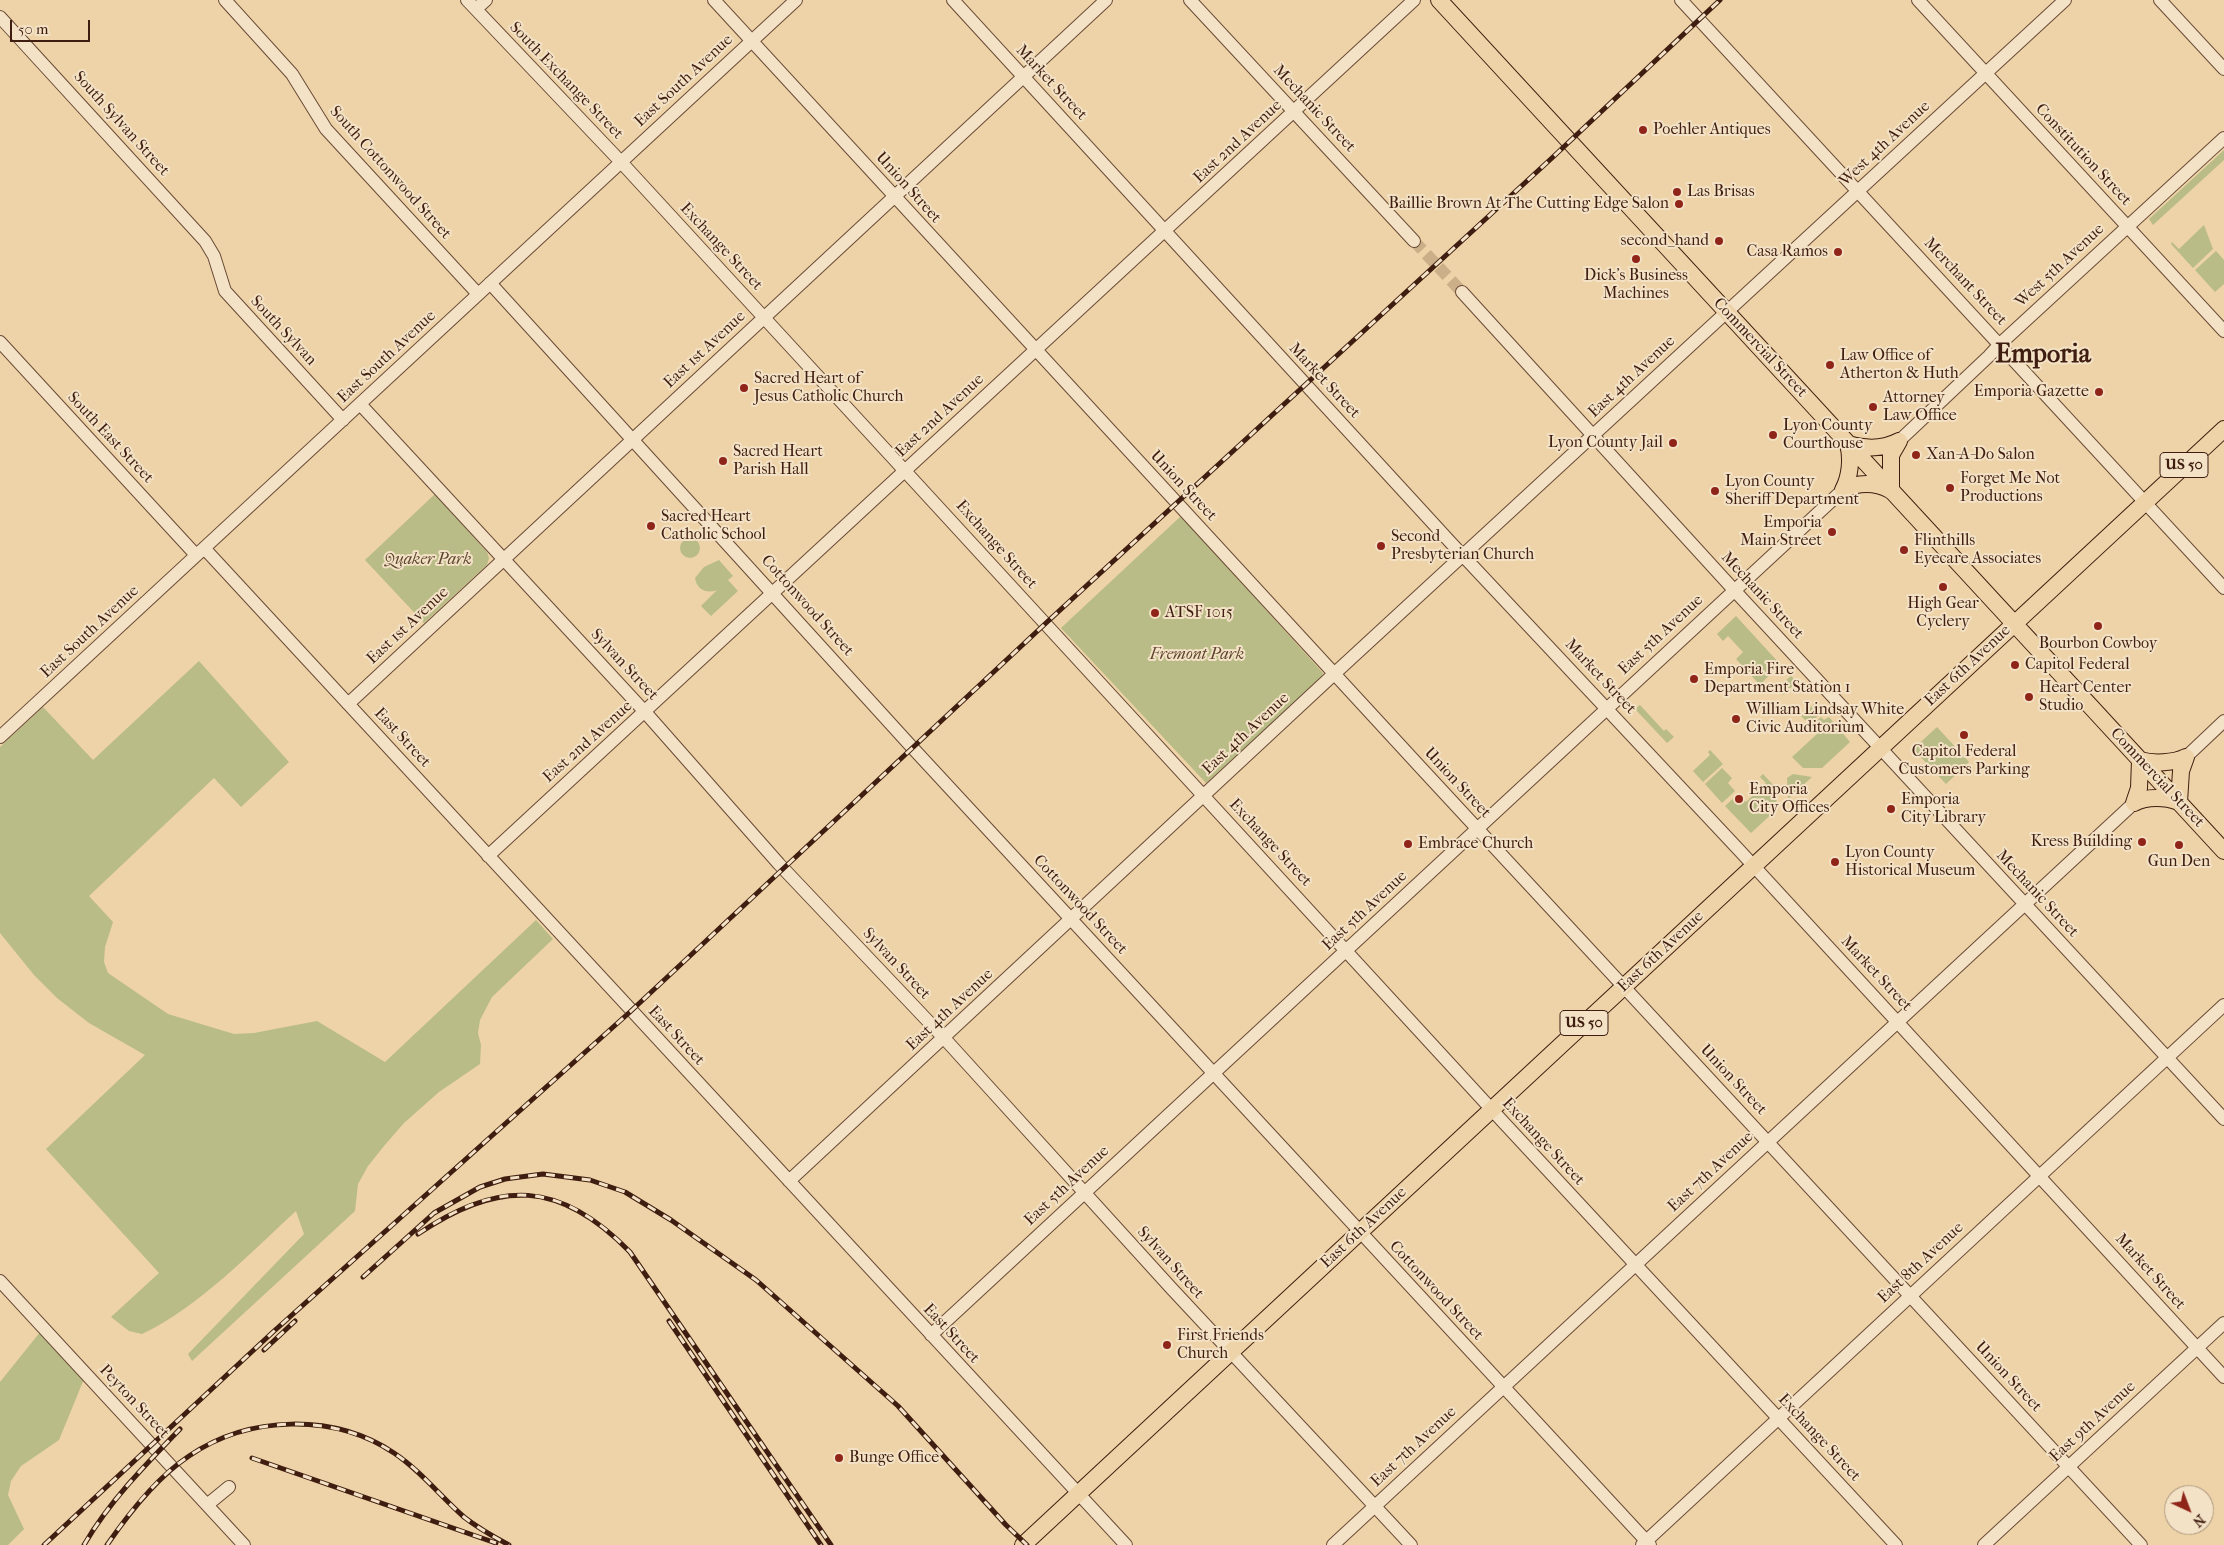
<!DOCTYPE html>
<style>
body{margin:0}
#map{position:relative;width:2224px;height:1545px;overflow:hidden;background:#edd3a7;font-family:"IM FELL French Canon",serif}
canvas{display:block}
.north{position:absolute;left:2164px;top:1485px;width:50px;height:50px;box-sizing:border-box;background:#f3e2c6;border:1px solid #ab937d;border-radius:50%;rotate:137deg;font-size:14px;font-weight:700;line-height:20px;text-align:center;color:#3f1d10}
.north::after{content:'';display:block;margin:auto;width:18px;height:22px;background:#8f2418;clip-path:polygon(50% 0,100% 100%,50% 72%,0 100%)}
.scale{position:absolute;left:10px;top:20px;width:80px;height:22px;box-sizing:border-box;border:2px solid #3f1d10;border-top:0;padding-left:6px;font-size:15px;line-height:18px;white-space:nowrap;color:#3f1d10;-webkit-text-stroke:4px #f3e2c6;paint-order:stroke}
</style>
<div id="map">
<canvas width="2224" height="1545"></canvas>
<div class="north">N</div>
<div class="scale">50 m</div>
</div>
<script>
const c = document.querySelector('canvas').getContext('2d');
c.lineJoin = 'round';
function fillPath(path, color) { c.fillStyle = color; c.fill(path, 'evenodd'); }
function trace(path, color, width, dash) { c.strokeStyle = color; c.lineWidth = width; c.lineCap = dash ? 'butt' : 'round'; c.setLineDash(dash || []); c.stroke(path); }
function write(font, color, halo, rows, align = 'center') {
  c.font = font + ' "IM FELL French Canon",serif'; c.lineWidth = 4; c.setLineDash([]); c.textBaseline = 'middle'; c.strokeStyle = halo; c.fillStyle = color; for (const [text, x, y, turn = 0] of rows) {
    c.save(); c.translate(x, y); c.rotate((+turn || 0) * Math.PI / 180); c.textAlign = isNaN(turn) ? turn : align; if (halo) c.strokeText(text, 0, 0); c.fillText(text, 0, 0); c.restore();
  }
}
const green = new Path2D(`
 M2224,150V160L2153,225L2149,219Z
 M2204,225L2213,249L2193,268L2171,244L2172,242L2179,249Z
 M2216,251L2224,260V284L2215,292L2195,270Z
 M435,494L487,552L489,558L487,565L424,623L365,560Z
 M1181,516L1323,673L1321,678L1206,783L1061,628Z
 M680 548a10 10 0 1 1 20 0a10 10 0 1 1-20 0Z
 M719,560L733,576L728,580L738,591L711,616L701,606L717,590C707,594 697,590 695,578L704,567Z
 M1736,616L1780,664L1760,685L1736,659L1743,652L1728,636L1723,641L1717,634Z
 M199,661L289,762L241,807L214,778L89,896L113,922L105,947L104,962L108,973L168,1014L234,1034L254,1033L317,1021L385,1062L536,920L553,939L492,997L480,1020L478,1033L481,1045L480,1064L439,1092L404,1123L384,1146L368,1166L358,1184L355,1211L192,1361L188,1354L304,1234L296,1211C250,1253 199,1307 142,1334L129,1331L111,1317L159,1273L46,1149L145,1055L89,1023L57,998L34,975L0,933V747L43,707L93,760Z
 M1791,676L1797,682L1783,695L1777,688Z
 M1814,704L1822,712L1809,724L1801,716Z
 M1640,705L1664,731L1666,729L1674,737L1667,743L1635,709Z
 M1821,717L1824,720L1829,717L1850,742L1822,768H1803L1792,757L1817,734L1811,726Z
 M1937,727L1969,762L1946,784L1913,749Z
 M1710,750L1723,764L1703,782L1693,771L1710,755L1708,752Z
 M1722,768L1732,778L1728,783L1735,791L1722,803L1705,784Z
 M1763,774L1777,789L1776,810L1751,833L1725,806L1738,794L1746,802L1766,783L1760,777Z
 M1793,774L1812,777L1788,799L1787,778Z
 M41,1331L84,1379L59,1440L21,1466L11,1481L8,1495L24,1529L8,1545H0V1382Z`);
const minorTunnel = new Path2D(`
 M1414,241L1462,292`);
const minor = new Path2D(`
 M225,0L292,74L326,129L478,294
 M467,0L621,162L1505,1124L1896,1545
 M714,0L1422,769L2141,1545
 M953,0L1452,544L1739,850L2224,1377
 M1190,0L1414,241
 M1681,0L2224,588
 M1918,0L2224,331
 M2160,0L2224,69
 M476,9L486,0
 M0,17L205,241L214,256L225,291L343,420
 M490,283L909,744L1650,1545
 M1462,292L1734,590L2224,1119
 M0,342L196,555
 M360,404L645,712L779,864L944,1038L1172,1289L1411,1545
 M1899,441L1989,356L2000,344L2224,138
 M204,548L1126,1545
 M348,704L1106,0
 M0,737L796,0
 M2186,757L2224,721
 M488,856L1414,0
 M789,1181L1334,674L2065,0
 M0,1281L244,1545
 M931,1335L1843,490
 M207,1505L229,1487
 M1333,1545L2134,803
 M1642,1545L2224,1005
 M1984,1545L2224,1323`);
const major = new Path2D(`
 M1439,0L2224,851
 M1843,490C1850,477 1852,459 1848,444C1865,449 1884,449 1899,441
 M1843,490C1857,482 1876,482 1890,490
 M1891,491V455L1899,441
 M2134,803C2147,796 2166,797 2179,802L2181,771L2186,757
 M2134,803L2139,788L2140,760C2153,764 2174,763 2186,757
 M1023,1545L2224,429`);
const rail = new Path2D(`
 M418,1234C499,1179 560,1180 630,1252L831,1545
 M363,1277L434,1213L480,1187L505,1179L543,1174L590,1180L625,1192L671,1220L756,1280L898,1406L1006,1525L1027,1545
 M669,1321L821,1545
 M264,1350L295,1321
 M252,1458L496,1543
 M44,1545L273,1332L631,1011L1046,623L1553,157L1720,0
 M84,1545C109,1502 145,1465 180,1429
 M107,1545C129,1513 156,1478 189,1456C249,1415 334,1413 394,1453C421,1471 440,1496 464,1517C478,1528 494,1537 509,1545`);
const markers = [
 [1643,130,5,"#8f2418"],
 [1677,192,5,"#8f2418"],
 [1679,204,5,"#8f2418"],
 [1719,241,5,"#8f2418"],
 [1838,252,5,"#8f2418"],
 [1636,259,5,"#8f2418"],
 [1830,365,5,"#8f2418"],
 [744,388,5,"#8f2418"],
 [2099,392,5,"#8f2418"],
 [1873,407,5,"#8f2418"],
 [1773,435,5,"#8f2418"],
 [1673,443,5,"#8f2418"],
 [1916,455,5,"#8f2418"],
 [723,461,5,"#8f2418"],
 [1950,488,5,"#8f2418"],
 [1715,491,5,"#8f2418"],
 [651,526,5,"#8f2418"],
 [1832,532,5,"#8f2418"],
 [1381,546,5,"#8f2418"],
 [1904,550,5,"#8f2418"],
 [1943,587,5,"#8f2418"],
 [1155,613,5,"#8f2418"],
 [2098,626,5,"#8f2418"],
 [2015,665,5,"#8f2418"],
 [1694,679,5,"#8f2418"],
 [2029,697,5,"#8f2418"],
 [1736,719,5,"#8f2418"],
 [1964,735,5,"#8f2418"],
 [1739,799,5,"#8f2418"],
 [1891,809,5,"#8f2418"],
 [2142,842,5,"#8f2418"],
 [1408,844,5,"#8f2418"],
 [2179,845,5,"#8f2418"],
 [1835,862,5,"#8f2418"],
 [1167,1345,5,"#8f2418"],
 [839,1458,5,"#8f2418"]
];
const shields = [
 [2184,465,48],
 [1584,1023,48]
];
const shieldNames = [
 ["US 50",2184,465],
 ["US 50",1584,1023]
];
const streetNames = [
 ["South Exchange Street",566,81,46],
 ["East South Avenue",684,81,-43],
 ["Market Street",1051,83,47],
 ["Mechanic Street",1314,109,47],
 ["South Sylvan Street",121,124,48],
 ["East 2nd Avenue",1238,142,-43],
 ["West 4th Avenue",1885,144,-43],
 ["Constitution Street",2083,155,47],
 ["South Cottonwood Street",390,173,48],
 ["Union Street",908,188,48],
 ["Exchange Street",721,247,47],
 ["West 5th Avenue",2060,266,-43],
 ["Merchant Street",1965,282,47],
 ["South Sylvan",283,331,47],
 ["Commercial Street",1760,348,47],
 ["East 1st Avenue",705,350,-43],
 ["East South Avenue",387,357,-43],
 ["East 4th Avenue",1632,377,-43],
 ["Market Street",1324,381,47],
 ["East 2nd Avenue",940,416,-43],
 ["South East Street",110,438,47],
 ["Union Street",1183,486,47],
 ["Exchange Street",996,545,48],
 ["Mechanic Street",1762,596,47],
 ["Cottonwood Street",807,606,48],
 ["East 1st Avenue",408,626,-43],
 ["East South Avenue",90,632,-43],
 ["East 5th Avenue",1661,635,-43],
 ["Sylvan Street",624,665,47],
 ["East 6th Avenue",1968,666,-43],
 ["Market Street",1600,677,47],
 ["East 4th Avenue",1246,734,-43],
 ["East Street",402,738,47],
 ["East 2nd Avenue",588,742,-42],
 ["Commercial Street",2157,778,47],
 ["Union Street",1457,783,47],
 ["Exchange Street",1270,843,47],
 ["Mechanic Street",2037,894,47],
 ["Cottonwood Street",1080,905,47],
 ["East 5th Avenue",1365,911,-43],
 ["East 6th Avenue",1661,952,-43],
 ["Sylvan Street",896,964,47],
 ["Market Street",1876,974,47],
 ["East 4th Avenue",950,1010,-43],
 ["East Street",676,1036,47],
 ["Union Street",1733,1080,47],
 ["Exchange Street",1543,1142,47],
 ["East 7th Avenue",1711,1172,-43],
 ["East 5th Avenue",1067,1186,-43],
 ["East 6th Avenue",1364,1228,-43],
 ["Sylvan Street",1170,1263,48],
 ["East 8th Avenue",1921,1263,-43],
 ["Market Street",2150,1272,48],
 ["Cottonwood Street",1436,1291,47],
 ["East Street",951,1334,47],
 ["Union Street",2008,1377,47],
 ["Peyton Street",134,1402,47],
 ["East 9th Avenue",2093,1422,-43],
 ["Exchange Street",1819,1438,47],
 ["East 7th Avenue",1414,1447,-43]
];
const poiNames = [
 ["Poehler Antiques",1653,130],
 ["Las Brisas",1687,192],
 ["Baillie Brown At The Cutting Edge Salon",1669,204,"right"],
 ["second_hand",1709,241,"right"],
 ["Casa Ramos",1828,252,"right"],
 ["Dick's Business",1636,276,"center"],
 ["Machines",1636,294,"center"],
 ["Law Office of",1840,356],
 ["Atherton & Huth",1840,374],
 ["Sacred Heart of",754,379],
 ["Jesus Catholic Church",754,397],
 ["Emporia Gazette",2089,392,"right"],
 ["Attorney",1883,398],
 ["Law Office",1883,416],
 ["Lyon County",1783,426],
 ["Courthouse",1783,444],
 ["Lyon County Jail",1663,443,"right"],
 ["Sacred Heart",733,452],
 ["Parish Hall",733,470],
 ["Xan-A-Do Salon",1926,455],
 ["Forget Me Not",1960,479],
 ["Productions",1960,497],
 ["Lyon County",1725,482],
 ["Sheriff Department",1725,500],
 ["Sacred Heart",661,517],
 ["Catholic School",661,535],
 ["Emporia",1822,523,"right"],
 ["Main Street",1822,541,"right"],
 ["Second",1391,537],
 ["Presbyterian Church",1391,555],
 ["Flinthills",1914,541],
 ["Eyecare Associates",1914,559],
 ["High Gear",1943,604,"center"],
 ["Cyclery",1943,622,"center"],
 ["ATSF 1015",1165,613],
 ["Bourbon Cowboy",2098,644,"center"],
 ["Capitol Federal",2025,665],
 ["Emporia Fire",1704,670],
 ["Department Station 1",1704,688],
 ["Heart Center",2039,688],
 ["Studio",2039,706],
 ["William Lindsay White",1746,710],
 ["Civic Auditorium",1746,728],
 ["Capitol Federal",1964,752,"center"],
 ["Customers Parking",1964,770,"center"],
 ["Emporia",1749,790],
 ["City Offices",1749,808],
 ["Emporia",1901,800],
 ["City Library",1901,818],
 ["Kress Building",2132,842,"right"],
 ["Embrace Church",1418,844],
 ["Lyon County",1845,853],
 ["Historical Museum",1845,871],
 ["Gun Den",2179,862,"center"],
 ["First Friends",1177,1336],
 ["Church",1177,1354],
 ["Bunge Office",849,1458]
];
const parkNames = [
 ["Quaker Park",428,560],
 ["Fremont Park",1197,655]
];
const townNames = [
 ["Emporia",2043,356]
];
fillPath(green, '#b9bc86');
trace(minorTunnel, '#caaf89', 12, [12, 6]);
trace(minor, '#6a4a36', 14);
trace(major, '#3f1d10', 18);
trace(minor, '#f3e2c6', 12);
trace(major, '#edd3a7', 16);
trace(rail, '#3f1d10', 5);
trace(rail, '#f3e2c6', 3, [9]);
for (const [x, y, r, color] of markers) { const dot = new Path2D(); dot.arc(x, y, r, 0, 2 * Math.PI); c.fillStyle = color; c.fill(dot); trace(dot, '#f3e2c6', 2); }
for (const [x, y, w] of shields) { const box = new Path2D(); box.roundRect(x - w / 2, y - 12.5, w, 25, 4); c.fillStyle = '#f3e2c6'; c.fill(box); trace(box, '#3f1d10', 1); }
write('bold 15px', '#3f1d10', null, shieldNames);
write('16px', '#3f1d10', '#f3e2c6', streetNames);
write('16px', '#3f1d10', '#f3e2c6', poiNames, 'left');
write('italic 16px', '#5e452e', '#f3e2c6', parkNames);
write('bold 26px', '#3f1d10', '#f3e2c6', townNames);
</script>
